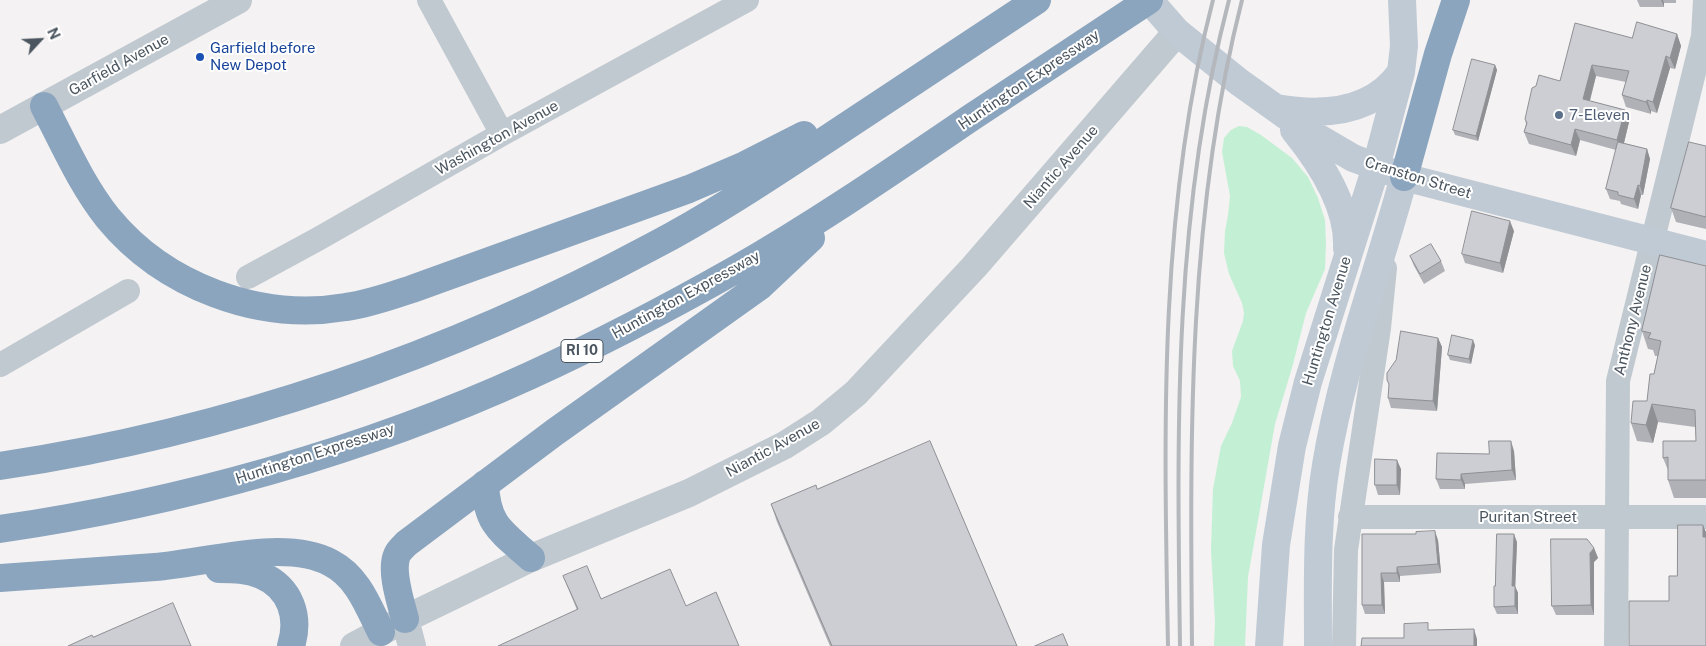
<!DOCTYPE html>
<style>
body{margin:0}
#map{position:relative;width:1706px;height:646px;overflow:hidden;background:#f4f2f2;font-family:"Public Sans",sans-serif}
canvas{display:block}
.north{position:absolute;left:15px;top:15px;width:50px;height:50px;-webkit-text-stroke:4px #fff;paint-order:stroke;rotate:65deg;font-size:14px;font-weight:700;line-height:20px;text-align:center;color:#4a555f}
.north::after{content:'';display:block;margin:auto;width:18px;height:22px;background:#4a555f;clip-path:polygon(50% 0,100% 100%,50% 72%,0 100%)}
</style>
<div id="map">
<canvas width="1706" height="646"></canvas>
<div class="north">N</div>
</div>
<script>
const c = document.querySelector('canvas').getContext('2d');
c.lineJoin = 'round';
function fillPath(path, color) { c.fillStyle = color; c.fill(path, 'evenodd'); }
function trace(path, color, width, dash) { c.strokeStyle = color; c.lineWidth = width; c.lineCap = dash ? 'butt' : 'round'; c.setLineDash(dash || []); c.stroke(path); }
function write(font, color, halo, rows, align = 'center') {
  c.font = font + ' "Public Sans",sans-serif'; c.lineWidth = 4; c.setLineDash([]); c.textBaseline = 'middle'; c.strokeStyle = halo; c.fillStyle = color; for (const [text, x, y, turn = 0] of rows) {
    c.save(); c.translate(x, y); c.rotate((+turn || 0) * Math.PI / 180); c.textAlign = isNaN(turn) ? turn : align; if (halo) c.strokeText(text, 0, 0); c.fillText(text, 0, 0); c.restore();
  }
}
const green = new Path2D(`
 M1239,126L1247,127L1261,135L1292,158L1308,177L1318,198L1325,220L1326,243L1325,269L1306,313L1292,368L1275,424L1248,577L1245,646H1214L1215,621L1211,550L1213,489L1221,446L1232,423L1241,397L1240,381L1233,366L1232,351L1243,321L1244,313L1242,303L1229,274L1224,253L1225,231L1228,215L1230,196L1222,152L1224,138L1231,130Z`);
const minor = new Path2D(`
 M429,0L502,134
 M248,277L318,239L502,134L747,0
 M0,365L128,291
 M1350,517H1706
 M1344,646L1346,550L1379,328L1385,268
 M1616,646L1618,381L1703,36L1705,0`);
const tertiary = new Path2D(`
 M0,130L238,0
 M405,619L412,646
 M354,646L405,619L531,558L689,493L785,445L821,422L856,393L974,267L1177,32`);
const secondary = new Path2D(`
 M1149,0L1177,32L1239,82L1312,134L1353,158L1404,177L1706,255
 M1276,108C1321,116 1372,114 1401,72
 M1294,130C1320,162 1349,206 1347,248
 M1269,646L1276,545L1292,446L1308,382L1376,167L1401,72L1404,46L1402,0
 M1318,646C1318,585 1316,525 1326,465C1342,367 1378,273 1404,177`);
const motorway = new Path2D(`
 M44,106C64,144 81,184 108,218C164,286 259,322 346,307C369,304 391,296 412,289L689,189L745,165L804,135
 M1404,177L1438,54L1456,0
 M0,466C228,432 450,355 653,246C714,214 772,175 830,137C899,91 968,46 1037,0
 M485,484C487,526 502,532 531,558
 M0,529C179,503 365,451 529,376C599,344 668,308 735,270C817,223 894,170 972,117C1031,78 1090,39 1149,0
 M219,569C233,569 248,569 261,575C291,588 300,617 291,646
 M0,578C52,574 104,571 155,567C206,563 285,538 331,563C358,577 368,606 381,632
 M405,619C401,603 390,571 397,555C399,550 403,547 407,543L555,432L760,286L811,238`);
const rail = new Path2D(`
 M1168,646C1164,430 1158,211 1213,0
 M1180,646C1177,428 1173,213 1229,0
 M1192,646C1190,428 1188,213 1242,0`);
const wall = new Path2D(`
 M1637,0H1676V3H1664V7H1640Z
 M1677,34L1681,46L1675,69L1670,68L1657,113L1651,111V114L1626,107L1622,95L1626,82L1596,76L1590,101L1625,110L1629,122L1624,143L1647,149L1650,159L1643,195H1641L1638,209L1621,204L1620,201L1610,199L1606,189L1616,150L1580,140L1576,156L1529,144L1524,132L1526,124L1525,119L1560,81L1632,38Z
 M1495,65L1497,70L1478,141L1455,135L1453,130Z
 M1706,146V229L1676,222L1671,208Z
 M1514,231L1503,273L1465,263L1462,254Z
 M1410,256L1441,261L1445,271L1424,284L1414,266Z
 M1706,266V498H1674L1668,480V470L1663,458L1696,441L1695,427L1658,422L1653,443L1637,441L1631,423L1647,401L1658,356H1655L1653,350L1648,349L1642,331Z
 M1438,338L1442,347L1437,411L1391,408L1388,398L1389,385L1387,380Z
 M1475,345L1471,364L1450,360L1448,355Z
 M1514,451L1516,480L1465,484V489H1440L1436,479L1489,454Z
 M1401,469L1400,495H1378L1375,485Z
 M817,489L1017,646H830L777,522L771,504Z
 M1362,534L1438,540L1441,573L1400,576V582H1384L1385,614H1365L1362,605Z
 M1517,542L1515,586L1518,593V614H1497L1494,607L1495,586Z
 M1594,548L1598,558L1594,562V615H1556L1552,606Z
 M563,576L601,599L686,606L577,610Z`);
const shadedWall = new Path2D(`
 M1661,0H1663L1664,3V7Z
 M1677,34L1681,46L1675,69L1670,58Z
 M1666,56L1670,68L1657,113L1653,102Z
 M1495,65L1497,70L1478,141L1476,136Z
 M1592,65L1596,76L1587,111L1583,99Z
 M1647,100L1651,111V114L1646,102Z
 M1625,110L1629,122L1622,151L1617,140Z
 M1575,129L1580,140L1576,156L1571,145Z
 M1647,149L1650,159L1643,195L1640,186Z
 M1638,185L1641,195L1638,209L1634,199Z
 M1510,221L1514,231L1503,273L1500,263Z
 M1438,338L1442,347L1437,411L1433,401Z
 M1473,340L1475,345L1471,364L1469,359Z
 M1652,404L1658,422L1653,443L1646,425Z
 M1511,441L1514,451L1516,480L1512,470Z
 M1397,460L1401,469L1400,495L1397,485Z
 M1461,474L1465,484V489L1461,480Z
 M1703,525L1706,532V545L1703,537Z
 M1435,531L1438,540L1441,573L1438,564Z
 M1514,534L1517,542L1515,594L1512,586Z
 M1594,548L1598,558L1594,562V615L1591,605L1590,553Z
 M1397,567L1400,576V582L1397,573Z
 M1381,573L1384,582L1385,614L1382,605Z
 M1515,586L1518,593V614L1515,606Z
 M1474,629L1477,639V646H1474Z`);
const building = new Path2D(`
 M1637,22L1677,34L1670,58L1666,56L1653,102L1647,100L1646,102L1622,95L1629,71L1592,65L1583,99L1625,110L1617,140L1575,129L1571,145L1524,132L1527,123L1525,119L1532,88L1536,86L1539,75L1560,81L1575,23L1632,38Z
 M1472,59L1495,65L1476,136L1453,130Z
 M1618,142L1647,149L1640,186L1638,185L1634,199L1618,195V192L1606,189Z
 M1689,142L1706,146V217L1671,208Z
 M1472,211L1510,221L1500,263L1462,254Z
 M1431,244L1441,261L1420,274L1410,256Z
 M1660,255L1706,266V480H1668V457L1663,458V441H1696L1695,410L1652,404L1646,425L1631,423L1633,401H1647L1650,374H1654L1661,341L1648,338L1651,333L1642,331Z
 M1401,331L1438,338L1433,401L1388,398L1389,384L1387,380V373L1396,360Z
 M1452,335L1473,340L1469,359L1448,355Z
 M930,441L1017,646H832L771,504L816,485L817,489Z
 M1489,441H1511L1512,470L1461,474V480L1436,479L1437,453L1489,454Z
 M1375,459L1397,460V485H1375Z
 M1678,525H1703V537H1706V646H1629V601H1669V576H1677Z
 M1435,531L1438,564L1397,567V573H1381L1382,605H1362V534H1416V532Z
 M1497,534H1514L1512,586H1515V606L1494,607V586H1495Z
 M1551,539H1587L1594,548L1590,553L1591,605L1552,606Z
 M587,566L601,599L670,569L686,606L716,592L739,646H498L578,609L563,576Z
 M173,603L191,646H68L92,635L93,637Z
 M1428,623V630L1474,629V646H1361L1362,638H1404V624Z
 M1063,634L1068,646H1035Z`);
const markers = [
 [200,57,5,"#1a4fb4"],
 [1559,115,5,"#5c6f8a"]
];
const shields = [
 [582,351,42]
];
const shieldNames = [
 ["RI 10",582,351]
];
const transitNames = [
 ["Garfield before",210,48],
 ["New Depot",210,65]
];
const streetNames = [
 ["Garfield Avenue",119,65,-29],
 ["Huntington Expressway",1029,80,-34],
 ["Washington Avenue",497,138,-29],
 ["Niantic Avenue",1061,167,-49],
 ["Cranston Street",1418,178,17],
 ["Huntington Expressway",686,295,-29],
 ["Anthony Avenue",1633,320,-76],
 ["Huntington Avenue",1327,321,-73],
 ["Niantic Avenue",773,448,-29],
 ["Huntington Expressway",315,454,-18],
 ["Puritan Street",1528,517]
];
const serviceNames = [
 ["7-Eleven",1569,115]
];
fillPath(green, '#c3f0d4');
trace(minor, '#c0c9d0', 24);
trace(tertiary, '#c0c9d0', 28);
trace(secondary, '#c0cad5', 28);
trace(motorway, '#8ba5bf', 28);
trace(rail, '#b4b7bc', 4);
fillPath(wall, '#afb1b6');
fillPath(shadedWall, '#8f9094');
fillPath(building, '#ccced4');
trace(building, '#8f9094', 1);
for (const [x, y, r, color] of markers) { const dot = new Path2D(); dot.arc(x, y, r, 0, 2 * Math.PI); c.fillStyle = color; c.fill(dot); trace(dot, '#fff', 2); }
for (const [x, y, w] of shields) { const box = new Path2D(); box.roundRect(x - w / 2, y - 11.5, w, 23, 4); c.fillStyle = '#fff'; c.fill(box); trace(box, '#4a555f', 1); }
write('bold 14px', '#4a555f', null, shieldNames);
write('15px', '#164399', '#fff', transitNames, 'left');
write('15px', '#4a555f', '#fff', streetNames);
write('15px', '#4e5e75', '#fff', serviceNames, 'left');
</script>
